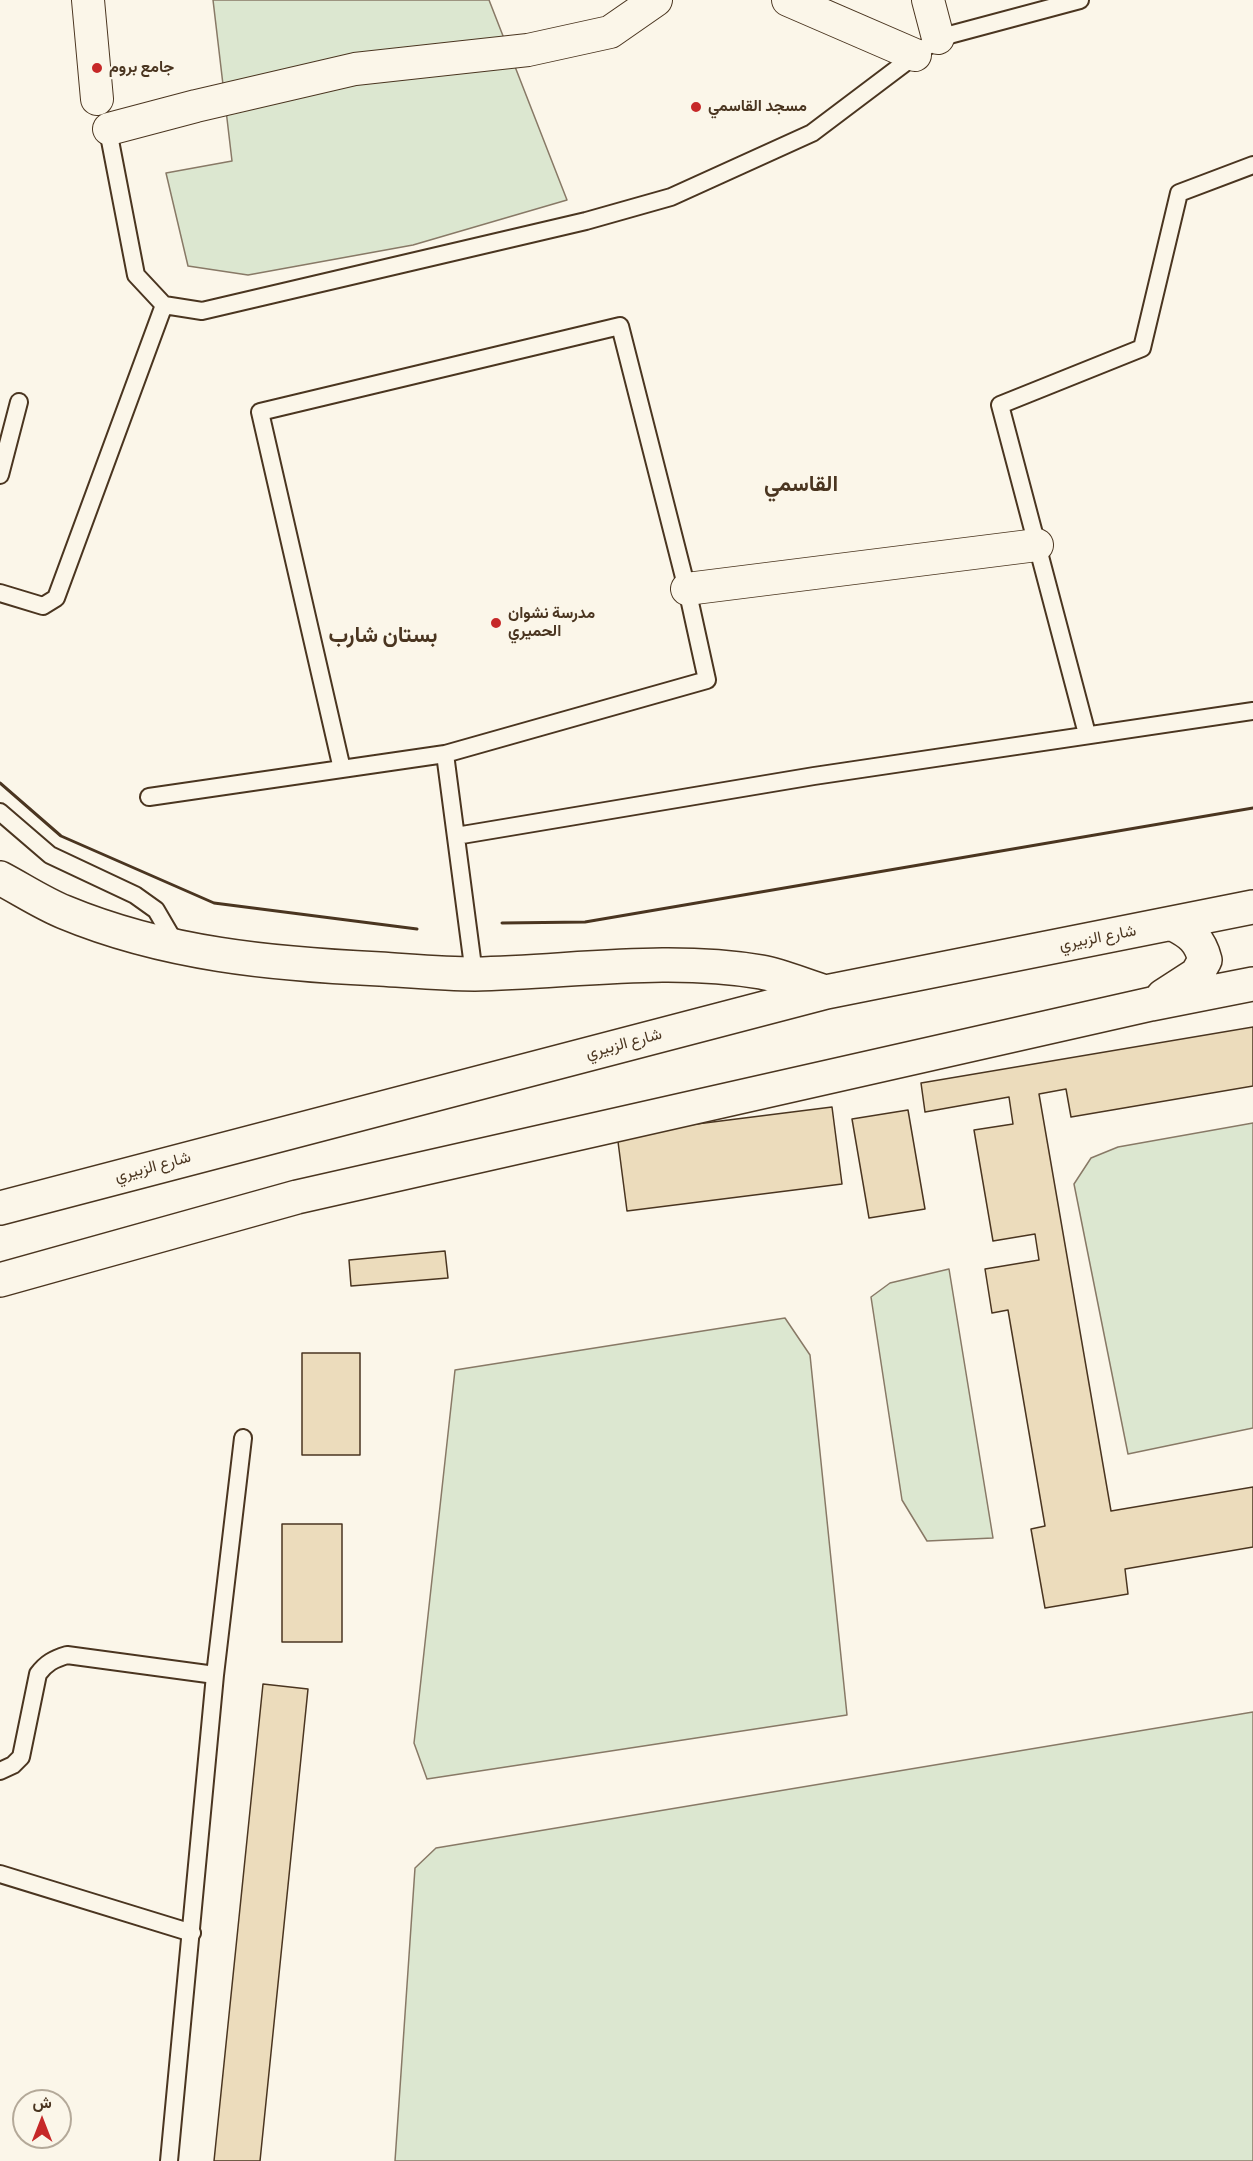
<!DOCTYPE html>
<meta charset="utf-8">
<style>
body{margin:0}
#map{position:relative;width:1253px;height:2161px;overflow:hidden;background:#fbf6e9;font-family:"Source Sans 3",Vazirmatn,sans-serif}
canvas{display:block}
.north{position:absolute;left:12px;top:2089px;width:60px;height:60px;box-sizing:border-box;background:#fbf6e9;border:2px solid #b4a999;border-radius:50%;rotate:0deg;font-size:16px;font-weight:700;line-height:24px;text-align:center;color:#4a3520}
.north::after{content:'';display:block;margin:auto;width:21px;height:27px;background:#c62828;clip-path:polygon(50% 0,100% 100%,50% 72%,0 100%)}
</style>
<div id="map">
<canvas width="1253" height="2161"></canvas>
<div class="north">ش</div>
</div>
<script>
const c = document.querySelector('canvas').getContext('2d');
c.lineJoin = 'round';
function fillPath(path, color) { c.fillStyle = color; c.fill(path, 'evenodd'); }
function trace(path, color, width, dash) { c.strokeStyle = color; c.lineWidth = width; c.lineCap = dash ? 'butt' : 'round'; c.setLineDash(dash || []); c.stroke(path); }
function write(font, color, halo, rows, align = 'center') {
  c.font = font + ' "Source Sans 3",Vazirmatn,sans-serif'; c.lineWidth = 4.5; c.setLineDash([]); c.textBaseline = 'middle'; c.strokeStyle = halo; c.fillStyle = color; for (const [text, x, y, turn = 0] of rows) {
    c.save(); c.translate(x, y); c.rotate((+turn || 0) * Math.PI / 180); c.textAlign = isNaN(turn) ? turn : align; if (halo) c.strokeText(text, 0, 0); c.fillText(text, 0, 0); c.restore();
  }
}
const green = new Path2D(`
 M213,0H489L567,200L413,245L248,275L188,266L166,173L232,161Z
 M1253,1123V1428L1128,1454L1074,1184L1091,1158L1118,1147Z
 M949,1269L993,1538L927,1541L902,1500L871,1297L890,1283Z
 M785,1318L810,1355L847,1715L427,1779L414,1743L455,1370Z
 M1253,1712V2161H395L415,1868L436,1848Z`);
const building = new Path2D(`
 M1253,1027V1086L1071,1117L1066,1089L1039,1094L1111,1511L1253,1487V1547L1125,1569L1128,1594L1045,1608L1031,1529L1045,1526L1008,1310L992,1313L985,1269L1039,1260L1035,1234L993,1241L974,1130L1013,1124L1009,1097L925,1112L921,1083Z
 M832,1107L842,1184L627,1211L617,1134Z
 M908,1110L925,1209L869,1218L852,1119Z
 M445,1251L448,1278L351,1286L349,1260Z
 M302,1353H360V1455H302Z
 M282,1524H342V1642H282Z
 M263,1684L308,1689L260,2161H214Z`);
const lane = new Path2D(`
 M107,125L136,275L164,305L202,311L586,221L671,197L812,133L938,38L1080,0
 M0,475L19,402
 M0,593L43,606L56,598L164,305
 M1087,734L1000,405L1142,348L1179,193L1253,165
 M445,754L474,974
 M149,797L445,754L707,680L687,589L620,326L260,412L342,769
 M0,812L50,855L135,895L156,910L177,946
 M456,836L814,776L1253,711
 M0,1771L13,1765L21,1757L38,1674C46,1663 54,1659 67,1655L215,1675
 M0,1874L192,1933
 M169,2161L215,1675L243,1438`);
const street = new Path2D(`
 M88,0L97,99
 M788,0L915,55
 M928,0L938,38
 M109,129L196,106L355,69L528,50L610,32L656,0
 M687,589L1037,545`);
const primary = new Path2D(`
 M0,878C21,889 42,903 64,912C165,954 272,964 380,969C412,971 444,974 475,974C570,972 668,956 761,972C783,976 805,986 826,992
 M1163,996L1197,974L1205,960C1200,940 1191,933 1173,924
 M0,1208L826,992L1253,907
 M0,1280L297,1197L1151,1004L1253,984`);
const wall = new Path2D(`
 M0,783L61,836L214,903L417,929
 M502,923L585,922L1253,808`);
const markers = [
 [97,68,6,"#c62828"],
 [696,107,6,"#c62828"],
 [496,623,6,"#c62828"]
];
const poiNames = [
 ["جامع بروم",109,68],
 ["مسجد القاسمي",708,107],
 ["مدرسة نشوان",508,614],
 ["الحميري",508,632]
];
const streetNames = [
 ["شارع الزبيري",1098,939,-11],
 ["شارع الزبيري",624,1045,-15],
 ["شارع الزبيري",153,1168,-15]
];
const districtNames = [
 ["القاسمي",801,486],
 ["بستان شارب",383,637]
];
fillPath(green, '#dce7d0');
trace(green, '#887966', 1.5);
fillPath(building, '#ecdcbc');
trace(building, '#4a3520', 1.5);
trace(lane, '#4a3520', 20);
trace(street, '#4a3520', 34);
trace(primary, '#4a3520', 36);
trace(lane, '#fbf6e9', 16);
trace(street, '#fbf6e9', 32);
trace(primary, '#fbf6e9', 33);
trace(wall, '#4a3520', 3);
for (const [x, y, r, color] of markers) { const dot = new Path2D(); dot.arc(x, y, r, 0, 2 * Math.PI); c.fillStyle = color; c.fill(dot); trace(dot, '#fbf6e9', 2); }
write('bold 16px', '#4a3520', '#fbf6e9', poiNames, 'left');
write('16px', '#4a3520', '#fbf6e9', streetNames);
write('bold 22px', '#4a3520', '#fbf6e9', districtNames);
</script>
